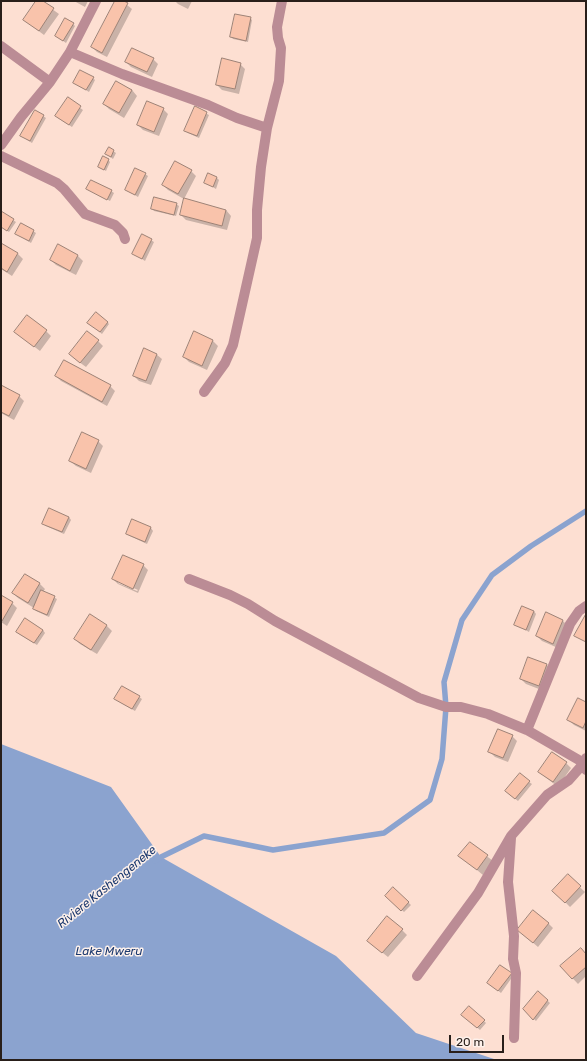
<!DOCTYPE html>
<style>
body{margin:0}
#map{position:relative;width:587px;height:1061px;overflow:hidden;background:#fddfd2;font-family:Rubik,sans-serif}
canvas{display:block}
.frame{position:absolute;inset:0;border:2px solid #291f1a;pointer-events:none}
.scale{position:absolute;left:449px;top:1035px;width:55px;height:18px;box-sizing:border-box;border:2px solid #291f1a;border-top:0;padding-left:5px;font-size:12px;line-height:14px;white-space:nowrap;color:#291f1a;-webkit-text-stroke:3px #fdf1eb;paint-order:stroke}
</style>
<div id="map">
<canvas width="587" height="1061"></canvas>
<div class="frame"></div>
<div class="scale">20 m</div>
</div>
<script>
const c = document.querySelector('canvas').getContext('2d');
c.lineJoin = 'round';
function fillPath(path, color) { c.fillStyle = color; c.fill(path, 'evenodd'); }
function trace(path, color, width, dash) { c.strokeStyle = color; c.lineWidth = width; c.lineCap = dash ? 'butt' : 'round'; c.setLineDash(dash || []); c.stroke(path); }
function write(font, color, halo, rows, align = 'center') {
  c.font = font + ' Rubik,sans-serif'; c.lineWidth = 3; c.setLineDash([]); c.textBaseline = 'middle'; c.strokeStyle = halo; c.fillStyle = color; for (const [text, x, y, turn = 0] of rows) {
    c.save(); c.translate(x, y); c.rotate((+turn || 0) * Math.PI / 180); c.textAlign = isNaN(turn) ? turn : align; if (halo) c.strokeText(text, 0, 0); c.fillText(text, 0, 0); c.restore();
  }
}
const water = new Path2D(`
 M1,744L111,787L161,857L336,956L416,1033L497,1060H1Z`);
const shadow = new Path2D(`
 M37,1H41L59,14L44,35L24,20Z
 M74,1H88L85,7Z
 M117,1H122L132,9L107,57L97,52L92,47Z
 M175,1H192L188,9L178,4Z
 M250,18L252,20L248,42L233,39L231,36Z
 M73,24L75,26L66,43L56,36Z
 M153,59L158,64L152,77L131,67L126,62Z
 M240,64L245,69L239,94L222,90L217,85Z
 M93,78L95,80L89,92L74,83Z
 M116,82L132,90L137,96L124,118L109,109L104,104Z
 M68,99L83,110L72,127L58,118Z
 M195,108L209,115L199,138L188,133L185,131Z
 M163,109L168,114L159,136L143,130L138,125Z
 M35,111L46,118L32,143L21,136Z
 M109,148L116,153L113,159L106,154Z
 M108,160L110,162L106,171L99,167Z
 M191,171L196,176L184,199L168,190L163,185Z
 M145,174L148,176L138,197L126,190Z
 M217,178L219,180L216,189L206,183Z
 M88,189L111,191L114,193L110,201Z
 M176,204L179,206L176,216L154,211L152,208Z
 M226,210L231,216L227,230L186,220L181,215Z
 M1,212L16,222L9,232L1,227Z
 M22,224L36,233L31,243L16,234Z
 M142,235L154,242L145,261L133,253Z
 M2,244L18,254L23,259L12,276L1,269Z
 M58,246L78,256L83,261L76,275L56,265L51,260Z
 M107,322L109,324L102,334L91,325Z
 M46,331L51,336L40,351L15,332Z
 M195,333L213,341L218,346L207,370L189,362L184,357Z
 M98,341L103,346L86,367L75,359Z
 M156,354L162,359L151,385L139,381L134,376Z
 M56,376L110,386L115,391L107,406L61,381Z
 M1,386L19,396L24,401L14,420L1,413Z
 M98,441L103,446L91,473L76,466L70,461Z
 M69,517L71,520L64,534L46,526L43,523Z
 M133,521L151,528L153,531L147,544L130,536L127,533Z
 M143,565L148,570L138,593L118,584L113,579ZM118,581L138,590L137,591L118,583Z
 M25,575L40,584L45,589L43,592L57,599L49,617L36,611L34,608L18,598L13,593Z
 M1,596L12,603L17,608L7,626L1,622Z
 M534,611L536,614L529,632L516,625Z
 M90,615L107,626L112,631L97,654L80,644L75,639Z
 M563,621L568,626L558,648L542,641L537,636Z
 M43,630L45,633L37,645L19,634Z
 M529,659L547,665L552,670L544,691L526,684L521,679Z
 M139,697L142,699L135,711L118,701Z
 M586,703V731L574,725L569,720Z
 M512,736L517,741L508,762L495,757L490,752Z
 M566,763L571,768L558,787L539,772Z
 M529,782L532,784L518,801L508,793Z
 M470,843L493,861L483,875L460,856Z
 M568,876L585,892L570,907L554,891Z
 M393,888L411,905L404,912L386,896Z
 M548,923L553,928L538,947L524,935Z
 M402,930L407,935L388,957L373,945Z
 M586,955V976L578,984L561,966Z
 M511,974L513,976L501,993L491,985Z
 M538,992L550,1003L536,1021L524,1009Z
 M465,1017L484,1021L486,1023L480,1030Z`);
const stream = new Path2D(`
 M155,861L161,857L204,836L273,850L384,833L430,800L442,759L446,707L444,682L462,620L492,575L531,546L586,511`);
const building = new Path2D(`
 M36,1H43L54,8L39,31L23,20Z
 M115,1H124L128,3L102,53L91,47Z
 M235,14L251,17L246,41L230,37Z
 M65,18L74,23L63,41L55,36Z
 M132,48L154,58L147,72L125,62Z
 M222,58L241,63L235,89L216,85Z
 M80,70L94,77L86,90L73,83Z
 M116,81L132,90L119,113L103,104Z
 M68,97L81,106L69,125L55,116Z
 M147,101L164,108L154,132L137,125Z
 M195,106L207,112L197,136L184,131Z
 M35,110L44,115L30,141L20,136Z
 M109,147L114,150L111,157L105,154Z
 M103,156L109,159L104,170L98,167Z
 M175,161L192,170L178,194L162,185Z
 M135,168L146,173L135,195L125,190Z
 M208,173L217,177L213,187L204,183Z
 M91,180L112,190L107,200L86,189Z
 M154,197L177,203L174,215L151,209Z
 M184,198L226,210L222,226L180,215Z
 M1,211L14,219L7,231L1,227Z
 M21,223L34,230L29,241L15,234Z
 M142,234L152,239L142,259L132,254Z
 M1,243L18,253L7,272L1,268Z
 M58,244L78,255L70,271L50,260Z
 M96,312L108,322L100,332L87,323Z
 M27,315L47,330L34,347L14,332Z
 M87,331L99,340L80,363L69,354Z
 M194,331L213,340L202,366L183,357Z
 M144,348L157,354L146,381L133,376Z
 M64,360L111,385L102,402L55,376Z
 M1,385L20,395L9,416L1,412Z
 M82,432L99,440L86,469L69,461Z
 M49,508L69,517L62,532L42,524Z
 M132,519L151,527L145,542L126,534Z
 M123,555L144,564L133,589L112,579Z
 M25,574L40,583L28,603L12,593Z
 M41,590L55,596L47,615L33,609Z
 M1,595L13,602L2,621H1Z
 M522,606L534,611L526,630L514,625Z
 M546,612L563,620L553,644L536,636Z
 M90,614L107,625L91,650L74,639Z
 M586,614V642L574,636Z
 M25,618L43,630L34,643L16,632Z
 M528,657L547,664L539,686L520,679Z
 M122,686L140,696L132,709L114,699Z
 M578,698L586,702V721L583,728L567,720Z
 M498,729L513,735L503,758L488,752Z
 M552,752L567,762L553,782L538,772Z
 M520,773L530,781L515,799L505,791Z
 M470,842L488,855L477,870L458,856Z
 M568,874L581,886L565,903L552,891Z
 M393,887L409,902L401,911L385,896Z
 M533,910L549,923L533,943L517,930Z
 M387,916L403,929L382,953L367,941Z
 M581,948L586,954V967L572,979L560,966Z
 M500,965L512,973L498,991L487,983Z
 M538,991L548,1000L533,1020L523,1009Z
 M469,1006L485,1020L477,1028L461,1015Z`);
const minor = new Path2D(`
 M1,46L50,82
 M70,52L122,74L208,105L237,118L267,128
 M1,145L21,117L50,82L70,52L96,1
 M1,156L57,183L64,189L85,214L115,225L123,233L125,239
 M204,392L225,363L233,345L257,238V210L261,167L267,128L279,81L281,48L278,38L277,27L282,1
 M189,579L230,595L248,604L275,621L419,698L446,707H461L488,714L527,730L584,763L586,770
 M527,730L570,624L579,611L586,606
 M511,838L508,882L514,936L513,959L516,973L514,1038
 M417,976L478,893L511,836L547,795L569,780L584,763L586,758`);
const waterNames = [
 ["Riviere Kashengeneke",107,887,-39],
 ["Lake Mweru",109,952]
];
fillPath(water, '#8ba3cf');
fillPath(shadow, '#0003');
trace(stream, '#8ba3cf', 5.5);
fillPath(building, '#f9c3ab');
trace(building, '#9d8276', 1);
trace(minor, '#bb8c95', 10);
write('italic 12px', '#1b386e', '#fdf1eb', waterNames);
</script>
